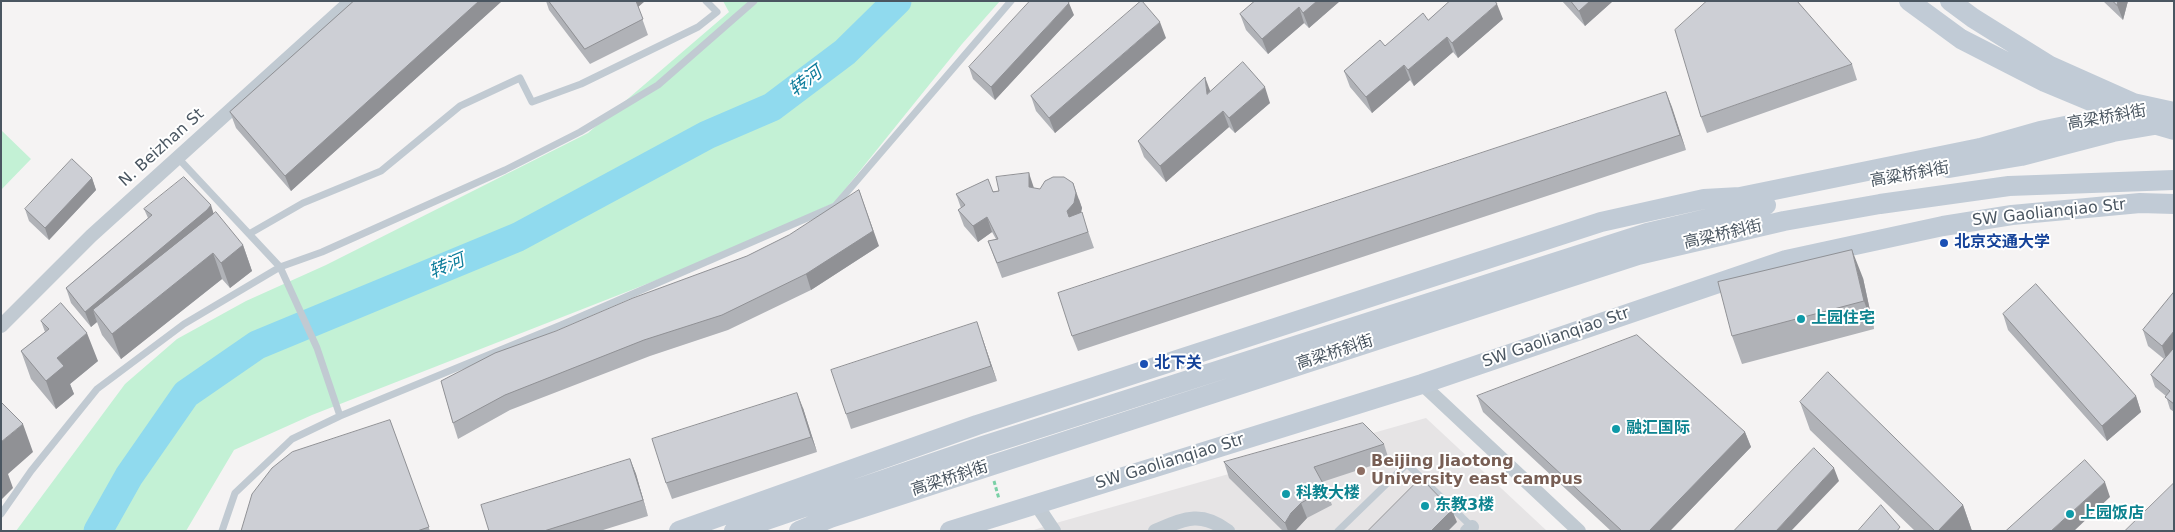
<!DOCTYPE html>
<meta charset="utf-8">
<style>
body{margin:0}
#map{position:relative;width:2175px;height:532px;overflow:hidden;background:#f5f3f3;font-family:"DejaVu Sans",sans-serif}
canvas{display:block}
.frame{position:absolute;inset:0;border:2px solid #4a5661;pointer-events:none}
</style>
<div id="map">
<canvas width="2175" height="532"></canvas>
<div class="frame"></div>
</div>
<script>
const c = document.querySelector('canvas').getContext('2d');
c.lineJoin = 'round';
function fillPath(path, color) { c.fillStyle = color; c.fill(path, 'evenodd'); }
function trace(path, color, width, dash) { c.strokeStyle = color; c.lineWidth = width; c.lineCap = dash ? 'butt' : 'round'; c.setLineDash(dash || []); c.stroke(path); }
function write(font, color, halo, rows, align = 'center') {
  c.font = font + ' "DejaVu Sans","Noto Sans SC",sans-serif'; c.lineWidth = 4; c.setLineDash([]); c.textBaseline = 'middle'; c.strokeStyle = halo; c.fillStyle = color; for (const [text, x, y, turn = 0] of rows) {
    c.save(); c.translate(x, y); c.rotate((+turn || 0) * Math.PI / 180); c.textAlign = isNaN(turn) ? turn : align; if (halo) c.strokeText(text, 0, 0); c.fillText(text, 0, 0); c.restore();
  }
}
const education = new Path2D(`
 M1426,418L1547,531H1031L1049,525Z`);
const green = new Path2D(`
 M723,1H1000L962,44L834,203L685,269L312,415L234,450L186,531H16L125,384L177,339L246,301L326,265L588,133L729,12Z
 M1,130L31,159L1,190Z`);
const river = new Path2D(`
 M98,531L129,476L186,394L257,345L518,237L707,135L772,107L845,52L897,1`);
const path = new Path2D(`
 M994,481L999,499`);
const lane = new Path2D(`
 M178,158L280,267L317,348L340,416
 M249,234L303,203L381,171L460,106L520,78L532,102L581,84L698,27L717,12L706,1
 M1,514L31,471L97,389L184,324L280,267L322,252L505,170L580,132L658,85L754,1
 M222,531L235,493L292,439L340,416L561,325L835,206L1011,1
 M1338,531L1407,464L1473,528`);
const street = new Path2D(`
 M1,326L91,236L351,1
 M1422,384L1579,531
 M1036,504L1054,531
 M1155,531C1184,519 1200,510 1228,531
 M1467,531L1472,527`);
const secondary = new Path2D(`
 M1949,168L2021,156L2113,132L2160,124
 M679,531L977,425L1601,222L1704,199L1740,197L1980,148L2040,131L2130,113
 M734,531L983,446L1647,233L1766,205
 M799,531L830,518L1638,255L1784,221L1880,204L2009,186L2174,180
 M950,531L1422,384L1786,260L1943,226L2012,215L2140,203L2174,204`);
const secondaryBridge = new Path2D(`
 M1909,1L1961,39L2045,82L2129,117L2174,130
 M1950,1L1973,18L2050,66L2133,103L2174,112`);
const wall = new Path2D(`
 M354,1H502L291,191L236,128L230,112Z
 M546,1H645L638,7L648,35L590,64L549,10Z
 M1255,1H1340L1309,28L1304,23L1268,54L1246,30L1240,14Z
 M1562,1H1613L1585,26Z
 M2103,1H2128L2123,20Z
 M1074,15L995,100L973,79L969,67Z
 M1503,19L1458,58L1453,52L1414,86L1410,80L1372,113L1350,87L1344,71L1428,20Z
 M1166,38L1055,133L1036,111L1031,96Z
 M1852,64L1857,80L1707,133L1701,117Z
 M1210,91L1270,103L1235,133L1229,127L1166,182L1144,157L1138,141Z
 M1666,92L1686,150L1078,351L1072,336Z
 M92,178L96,190L49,240L29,221L25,209Z
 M1034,188L1079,199L1082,208L1081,213L1087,228L1094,248L1002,278L988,241L996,239L992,232L978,242L964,226L958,210L961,208L956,194Z
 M144,209L214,214L243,245L252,271L230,288L222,279L121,359L102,335L97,322L91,327L71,303L66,288L148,218Z
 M879,246L811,290L728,330L650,356L510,410L458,439L453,423L441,381Z
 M1863,278L1874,329L1742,364L1732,336Z
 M2174,292V412L2170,409L2166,396L2155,387L2151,375L2164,359L2148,346L2143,330Z
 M2003,314L2136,396L2141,412L2107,441L2008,330Z
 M41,321L98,361L70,384L74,394L56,409L31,379L21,351L45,332Z
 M982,337L997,381L851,429L846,414Z
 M1477,396L1745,432L1751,447L1670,531H1611L1483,412Z
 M1800,402L1963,505L1972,531H1915L1810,430Z
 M803,408L817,452L672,499L666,483Z
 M390,420L430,531H241Z
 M1384,444L1389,460L1322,482L1326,489L1332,505L1307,518L1295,531H1283L1229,478L1224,462Z
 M630,459L636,474L648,516L600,531H489Z`);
const shadedWall = new Path2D(`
 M479,1H502L291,191L285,176Z
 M636,1H645L638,7Z
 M1317,1H1340L1309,28L1303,13Z
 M1590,1H1613L1585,26L1579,11Z
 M2118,1H2128L2123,20L2117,5Z
 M1069,3L1074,15L995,100L991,87Z
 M1497,4L1503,19L1458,58L1452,43Z
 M1299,7L1304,23L1268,54L1262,39Z
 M1160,22L1166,38L1055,133L1049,118Z
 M1447,37L1453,52L1414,86L1408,70Z
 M1404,65L1410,80L1372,113L1366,97Z
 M1205,77L1211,93L1207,94Z
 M1265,87L1270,103L1235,133L1229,118Z
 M1666,92L1672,107L1686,150L1680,135Z
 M1223,111L1229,127L1166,182L1160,166Z
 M1029,173L1034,188L1029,187Z
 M92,178L96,190L49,240L45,228Z
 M1073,183L1082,208L1079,219L1073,226L1067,211Z
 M859,190L879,246L811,290L806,274Z
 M211,205L216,221L93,310L97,322L91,327L85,312Z
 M987,217L992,232L978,242L973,226Z
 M243,245L252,271L230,288L221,263Z
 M1852,250L1863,278L1874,329L1864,301Z
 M213,253L222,279L121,359L112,334Z
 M977,322L982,337L997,381L991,366Z
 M2174,331V354L2167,361L2162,346Z
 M87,333L98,361L70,384L74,394L56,409L46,381L57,358Z
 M797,393L803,408L817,452L811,437Z
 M2136,396L2141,412L2107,441L2102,426Z
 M23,424L33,452L8,474L13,488L1,500V442Z
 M1745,432L1751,447L1670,531H1649Z
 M630,459L636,474L648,516L643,500Z
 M1834,468L1839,481L1791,531H1776Z
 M2105,482L2110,497L2074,531H2051Z
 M1301,503L1307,518L1295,531H1288L1285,523L1291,513Z
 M1963,505L1972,531H1938Z
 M1452,510L1457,522L1448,531H1431Z`);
const building = new Path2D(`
 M354,1H479L285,176L230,112Z
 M549,1H636L643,19L585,49Z
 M1030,1H1068L1069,3L991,87L969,67Z
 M1141,1H1142L1160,22L1049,118L1031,96Z
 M1255,1H1317L1303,13L1299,7L1262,39L1240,14Z
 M1450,1H1495L1497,4L1452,43L1447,37L1408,70L1404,65L1366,97L1344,71L1380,40L1385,46L1423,13L1428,20Z
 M1571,1H1590L1579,11Z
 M1707,1H1797L1852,64L1701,117L1675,30Z
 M2113,1H2118L2117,5Z
 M1243,62L1265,87L1229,118L1223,111L1160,166L1138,141L1205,77L1207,94Z
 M1666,92L1680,135L1072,336L1058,293Z
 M72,159L92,178L45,228L25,209Z
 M1029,173V187L1040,189L1045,181L1053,177H1064L1073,183L1076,193L1074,203L1067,211L1069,217L1082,212L1088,232L997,263L988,241L998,239L987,217L973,226L958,210L965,205L956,194L988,179L993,192L999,191L996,177Z
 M184,177L211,205L207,210L85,312L66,288L152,215L144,209Z
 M859,190L873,231L806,274L722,315L644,340L505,395L453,423L441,381L495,353L556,331L633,298L747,256L789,235Z
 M216,212L243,245L221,263L213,253L112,334L93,310Z
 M1852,250L1864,301L1732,336L1718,282Z
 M2036,284L2136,396L2102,426L2003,314Z
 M2174,292V331L2162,346L2143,330Z
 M61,303L87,333L57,358L64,366L46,381L21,351L49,329L41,321Z
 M977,322L991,366L846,414L831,370Z
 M1637,335L1745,432L1649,531H1622L1477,396Z
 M2174,348V404L2165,397L2170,391L2151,375Z
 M1828,372L1963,505L1938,531H1935L1800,402Z
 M797,393L811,437L666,483L652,439Z
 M1,402L23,424L1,442Z
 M390,420L429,527L417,531H241L252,494L272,468L292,452Z
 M1363,423L1384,444L1314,467L1326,489L1301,503L1291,513L1285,523L1224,462Z
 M1814,448L1834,468L1776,531H1734Z
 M630,459L643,500L544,531H489L481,505Z
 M2085,460L2105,482L2051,531H2006Z
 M1421,478L1452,510L1431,531H1368Z
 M2174,483V531H2125Z
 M1881,505L1900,527L1897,531H1858Z`);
const markers = [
 [1944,243,5,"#1a4fb4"],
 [1801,319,5,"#0f9aa8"],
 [1144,364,5,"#1a4fb4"],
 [1616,429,5,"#0f9aa8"],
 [1361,471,5,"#8d6e63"],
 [1286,494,5,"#0f9aa8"],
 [1425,506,5,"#0f9aa8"],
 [2070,514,5,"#0f9aa8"]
];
const streetNames = [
 ["高梁桥斜街",2107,118,-10],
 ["N. Beizhan St",162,148,-42],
 ["高粱桥斜街",1910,175,-10],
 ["SW Gaolianqiao Str",2049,213,-6],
 ["高梁桥斜街",1723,235,-13],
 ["SW Gaolianqiao Str",1556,338,-19],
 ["高梁桥斜街",1335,353,-18],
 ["SW Gaolianqiao Str",1170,462,-17],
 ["高梁桥斜街",950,479,-18]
];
const transitNames = [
 ["北京交通大学",1954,243],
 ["北下关",1154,364]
];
const cultureNames = [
 ["上园住宅",1811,319],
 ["融汇国际",1626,429],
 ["科教大楼",1296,494],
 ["东教3楼",1435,506],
 ["上园饭店",2080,514]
];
const educationNames = [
 ["Beijing Jiaotong",1371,462],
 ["University east campus",1371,480]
];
const waterNames = [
 ["转河",806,82,-37],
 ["转河",447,267,-22]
];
fillPath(education, '#e6e4e5');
fillPath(green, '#c3f1d5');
trace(river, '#90daee', 29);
trace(path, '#7ad0a6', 3, [4, 2.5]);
trace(lane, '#c1cad2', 7);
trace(street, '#c1cad2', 14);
trace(secondary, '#c1cbd6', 20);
trace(secondaryBridge, '#c1cbd6', 20);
fillPath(wall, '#b0b2b7');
fillPath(shadedWall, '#909195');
fillPath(building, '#cdcfd5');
trace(building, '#909195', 1);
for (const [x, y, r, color] of markers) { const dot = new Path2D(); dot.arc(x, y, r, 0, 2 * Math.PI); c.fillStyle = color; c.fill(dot); trace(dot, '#fff', 2); }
write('16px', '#4a5661', '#fff', streetNames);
write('bold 16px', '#164399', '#fff', transitNames, 'left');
write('bold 16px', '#0d838f', '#fff', cultureNames, 'left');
write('bold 16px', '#785e54', '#fff', educationNames, 'left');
write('italic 18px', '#0c7c9b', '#fff', waterNames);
</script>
